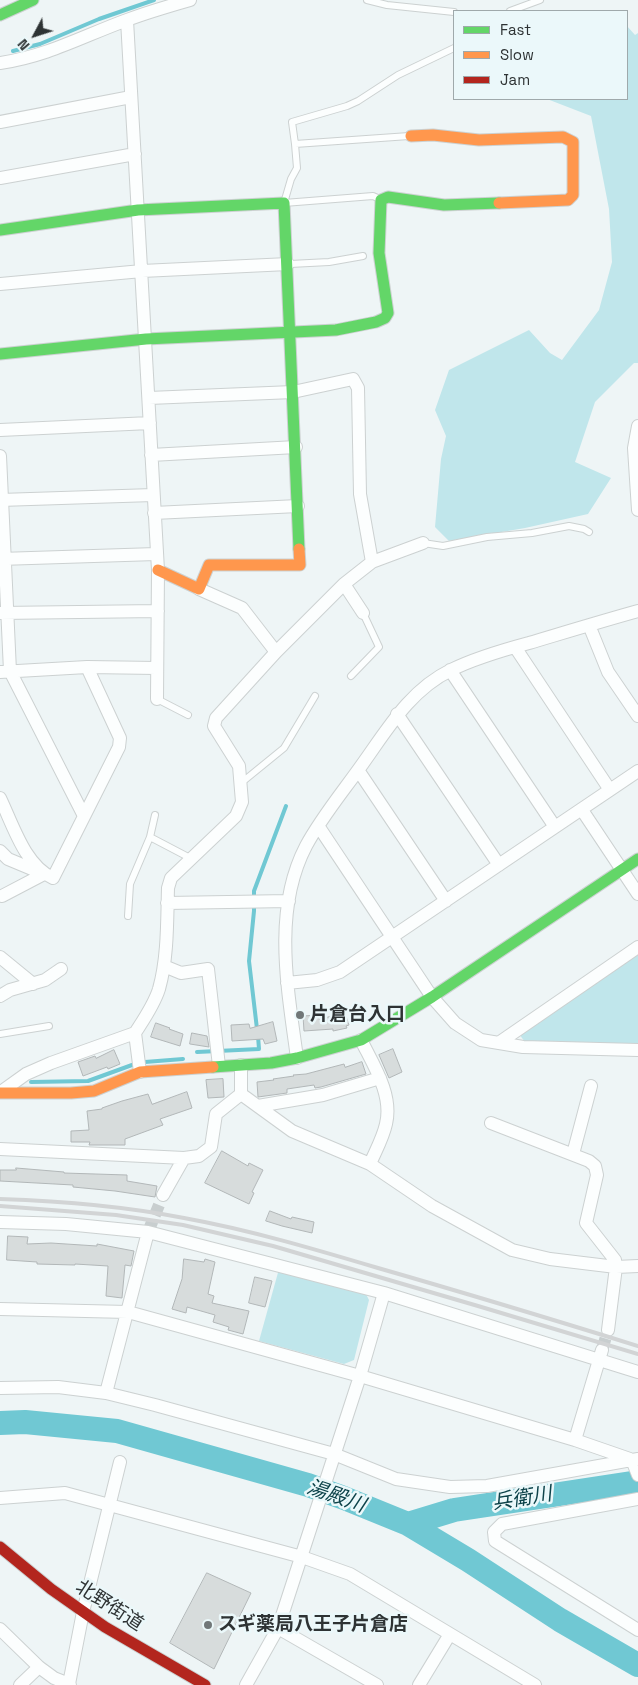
<!DOCTYPE html>
<meta charset="utf-8">
<style>
body{margin:0}
#map{position:relative;width:638px;height:1685px;overflow:hidden;background:#eef5f6;font-family:"Space Grotesk",sans-serif}
canvas{display:block}
.legend{position:absolute;left:453px;top:10px;width:175px;height:90px;box-sizing:border-box;background:#ebf8fa;border:1px solid #9fa9ab;margin:0;padding:6px 9px;list-style:none;font-size:15px;color:#2e3334}
.legend li{display:flex;align-items:center;gap:10px;height:25px}
.legend b{width:25px;border:1px solid #9fa9ab}
.north{position:absolute;left:10px;top:10px;width:50px;height:50px;-webkit-text-stroke:4px #ebf8fa;paint-order:stroke;rotate:230deg;font-size:14px;font-weight:700;line-height:20px;text-align:center;color:#2e3334}
.north::after{content:'';display:block;margin:auto;width:18px;height:22px;background:#2e3334;clip-path:polygon(50% 0,100% 100%,50% 72%,0 100%)}
</style>
<div id="map">
<canvas width="638" height="1685"></canvas>
<ul class="legend">
<li><b style="height:6px;background:#63d668"></b>Fast</li>
<li><b style="height:6px;background:#ff974d"></b>Slow</li>
<li><b style="height:6px;background:#b3261e"></b>Jam</li>
</ul>
<div class="north">N</div>
</div>
<script>
const c = document.querySelector('canvas').getContext('2d');
c.lineJoin = 'round';
function fillPath(path, color) { c.fillStyle = color; c.fill(path, 'evenodd'); }
function trace(path, color, width, dash) { c.strokeStyle = color; c.lineWidth = width; c.lineCap = dash ? 'butt' : 'round'; c.setLineDash(dash || []); c.stroke(path); }
function write(font, color, halo, rows, align = 'center') {
  c.font = font + ' "Space Grotesk","Noto Sans JP",sans-serif'; c.lineWidth = 5; c.setLineDash([]); c.textBaseline = 'middle'; c.strokeStyle = halo; c.fillStyle = color; for (const [text, x, y, turn = 0] of rows) {
    c.save(); c.translate(x, y); c.rotate((+turn || 0) * Math.PI / 180); c.textAlign = isNaN(turn) ? turn : align; if (halo) c.strokeText(text, 0, 0); c.fillText(text, 0, 0); c.restore();
  }
}
const green = new Path2D(`
 M627,26L635,35L638,33V363H634L595,402L575,462L611,478L588,514L525,528L449,541L435,527L441,459L446,436L435,410L449,370L529,330L550,353L562,360L599,310L612,262L609,209L591,116L547,99H627Z
 M638,953V1044L525,1042L519,1034Z
 M279,1269L366,1294L369,1300L354,1360L344,1364L259,1341Z`);
const stream = new Path2D(`
 M13,51L40,44L99,19L154,0
 M257,1029L249,961L254,911V891L286,806
 M197,1052L259,1049L258,1036
 M145,1062L183,1059
 M31,1082L88,1081L132,1065`);
const river = new Path2D(`
 M0,1423L25,1422L117,1431L308,1485L344,1498L408,1524L468,1560L560,1620L638,1665
 M408,1524L454,1510L638,1482`);
const building = new Path2D(`
 M345,1013L349,1025L346,1026L347,1028L333,1031V1029L304,1031L303,1016L319,1015V1019Z
 M273,1022L277,1041L265,1044L263,1039L232,1041L231,1025L249,1024L250,1028Z
 M156,1023L170,1028L169,1029L183,1034L180,1046L151,1037Z
 M192,1033L207,1036L209,1047L190,1044Z
 M393,1049L402,1072L389,1078L379,1055Z
 M114,1050L120,1064L108,1069L107,1067L83,1076L78,1062L95,1056L96,1058Z
 M362,1062L366,1074L321,1087L315,1088L314,1085L287,1089V1093L258,1097L257,1082L274,1080L273,1079L294,1076L293,1075L306,1074L344,1064L345,1067Z
 M223,1079L224,1097L208,1098L206,1080Z
 M187,1092L192,1108L160,1119L163,1125L125,1139V1145H89L90,1142H71V1131L89,1130L87,1111L102,1109V1108L122,1101L148,1094L152,1104Z
 M222,1151L248,1166L249,1163L263,1170L252,1192L254,1193L249,1204L205,1183Z
 M16,1168L64,1172V1173L127,1175V1181L157,1186L155,1197L115,1191L73,1187V1185L0,1181V1170H16Z
 M270,1211L291,1219L292,1217L314,1222L312,1233L282,1226L266,1221Z
 M8,1236L28,1237L27,1244L51,1243L97,1246V1244L134,1251L131,1266L125,1265L122,1298L106,1296L108,1266L75,1264V1265L37,1264V1262L7,1260Z
 M184,1259L204,1262L205,1259L215,1262L208,1294L214,1296L212,1303L249,1311L243,1334L228,1330L229,1327L213,1322L215,1315L187,1307L186,1313L172,1309L182,1279Z
 M255,1277L272,1281L265,1307L249,1303Z
 M207,1573L251,1593L214,1669L170,1643Z`);
const streetTunnel = new Path2D(`
 M148,1232L159,1205
 M602,1350L608,1330`);
const lane = new Path2D(`
 M367,0L387,5L454,12
 M510,11L540,0
 M295,144L292,122L347,106L358,101L398,75L454,48
 M380,199L373,196L284,203L291,179L297,168L295,144L409,136
 M290,264L329,262L363,256
 M423,543L443,546L487,537L532,533L569,526L584,529L589,532
 M351,676L379,647L363,613
 M157,699L188,715
 M241,783L284,748L315,696
 M155,815L150,837L192,859
 M128,916L130,884L150,837
 M0,1034L49,1026`);
const street = new Path2D(`
 M127,20L158,570L157,699
 M0,63C48,56 83,36 127,20C148,12 169,6 190,0
 M0,122L131,97
 M0,178L135,154
 M0,284L142,271L288,264
 M149,398L293,392L353,379L358,388L360,494L372,562
 M638,426L634,448L638,510
 M0,430L150,423
 M151,455L296,447
 M0,456L10,671L84,816
 M0,500L153,495
 M154,513L298,506
 M0,559L156,554
 M344,584L363,613
 M199,589L242,608L276,652
 M0,613L158,611
 M589,625L608,672L638,716
 M515,647L610,790
 M450,670L555,827
 M0,672L87,667L157,668
 M397,714L499,865
 M358,770L446,901
 M0,798C13,825 25,866 53,878L119,747L120,738L87,667
 M582,810L638,894
 M319,827L432,997L455,1023L481,1040L523,1047L638,1050
 M0,851L8,859L44,874L2,896
 M167,903L289,901
 M0,957L33,984
 M164,966L181,973L208,969L219,1066
 M287,983L317,980L340,972L638,771
 M0,996L10,990L45,980L61,969
 M361,1040C374,1066 393,1095 386,1124C383,1138 375,1152 370,1164
 M500,1042L638,947
 M297,1058C288,990 272,911 306,846C322,816 346,788 366,759C390,725 412,689 451,670C475,658 503,650 529,643C566,632 602,621 638,611
 M241,1065V1094
 M140,1072L135,1033C144,1019 154,1005 159,989C168,957 167,921 168,888L171,878L236,816L242,802L239,766L214,726L216,718L276,652L344,584L372,562L423,543
 M1,1092L26,1074L51,1063L135,1033
 M241,1094L292,1131L370,1164L432,1206L512,1250L550,1259L616,1267L638,1266
 M258,1106L323,1095L380,1078
 M491,1123L589,1161L595,1166L597,1175L586,1223L615,1260L616,1267L608,1330
 M0,1149L184,1158L199,1156L211,1147L216,1114L241,1094
 M573,1154L591,1086
 M163,1195L184,1158
 M0,1222L66,1224L148,1232L384,1293L638,1372
 M0,1309L128,1312L360,1376L575,1440L630,1459
 M0,1388L58,1387L106,1393L155,1405L334,1454L396,1479L450,1487L487,1486L638,1459
 M106,1393L148,1232
 M575,1440L602,1350
 M632,1460L638,1475
 M0,1498L65,1493L302,1557L350,1574L535,1685
 M638,1499L502,1524L494,1532L495,1541L638,1630
 M278,1628L377,1685
 M0,1629L39,1667L54,1678L69,1684
 M20,1685L39,1667
 M70,1685L69,1684L83,1612L120,1462
 M246,1685L278,1628L360,1376L384,1293
 M419,1685L450,1634`);
const fast = new Path2D(`
 M0,15L33,0
 M0,230L138,210L284,203L299,549
 M0,354L146,339L336,330L376,322L385,318L388,313L379,253L381,200L388,197L444,205L499,203
 M213,1067L271,1063L297,1058L361,1040L432,997L638,859`);
const slow = new Path2D(`
 M411,136L433,135L479,140L563,137L573,142V195L568,200L499,203
 M158,570L199,589L209,565H300L299,549
 M0,1093H71L94,1091L140,1072L213,1067`);
const jam = new Path2D(`
 M0,1547L51,1589L105,1627L205,1685`);
const rail = new Path2D(`
 M0,1199C62,1201 123,1206 184,1218C250,1230 314,1249 378,1268C465,1293 551,1319 638,1346
 M0,1206L116,1215L183,1225L273,1246L478,1306L638,1354`);
const markers = [
 [300,1015,5,"#717778"],
 [208,1625,5,"#717778"]
];
const poiNames = [
 ["片倉台入口",310,1015],
 ["スギ薬局八王子片倉店",218,1625]
];
const streetNames = [
 ["北野街道",109,1606,33]
];
const waterNames = [
 ["湯殿川",336,1497,19],
 ["兵衛川",522,1499,-9]
];
fillPath(green, '#c0e6eb');
trace(stream, '#70c8d3', 4);
trace(river, '#70c8d3', 24);
fillPath(building, '#d7dcdc');
trace(building, '#b2b7b8', 1);
trace(streetTunnel, '#c8cecf', 12, [12, 6]);
trace(lane, '#ccd1d1', 8);
trace(street, '#ccd1d1', 14);
trace(fast, '#ccd1d1', 13);
trace(slow, '#ccd1d1', 13);
trace(jam, '#ccd1d1', 13);
trace(lane, '#fcfefe', 6);
trace(street, '#fcfefe', 12);
trace(fast, '#63d668', 11);
trace(slow, '#ff974d', 11);
trace(jam, '#b3261e', 11);
trace(rail, '#d2d4d5', 4);
for (const [x, y, r, color] of markers) { const dot = new Path2D(); dot.arc(x, y, r, 0, 2 * Math.PI); c.fillStyle = color; c.fill(dot); trace(dot, '#ebf8fa', 2); }
write('bold 19px', '#2e3334', '#ebf8fa', poiNames, 'left');
write('19px', '#2e3334', '#ebf8fa', streetNames);
write('italic 20px', '#0d434a', '#ebf8fa', waterNames);
</script>
